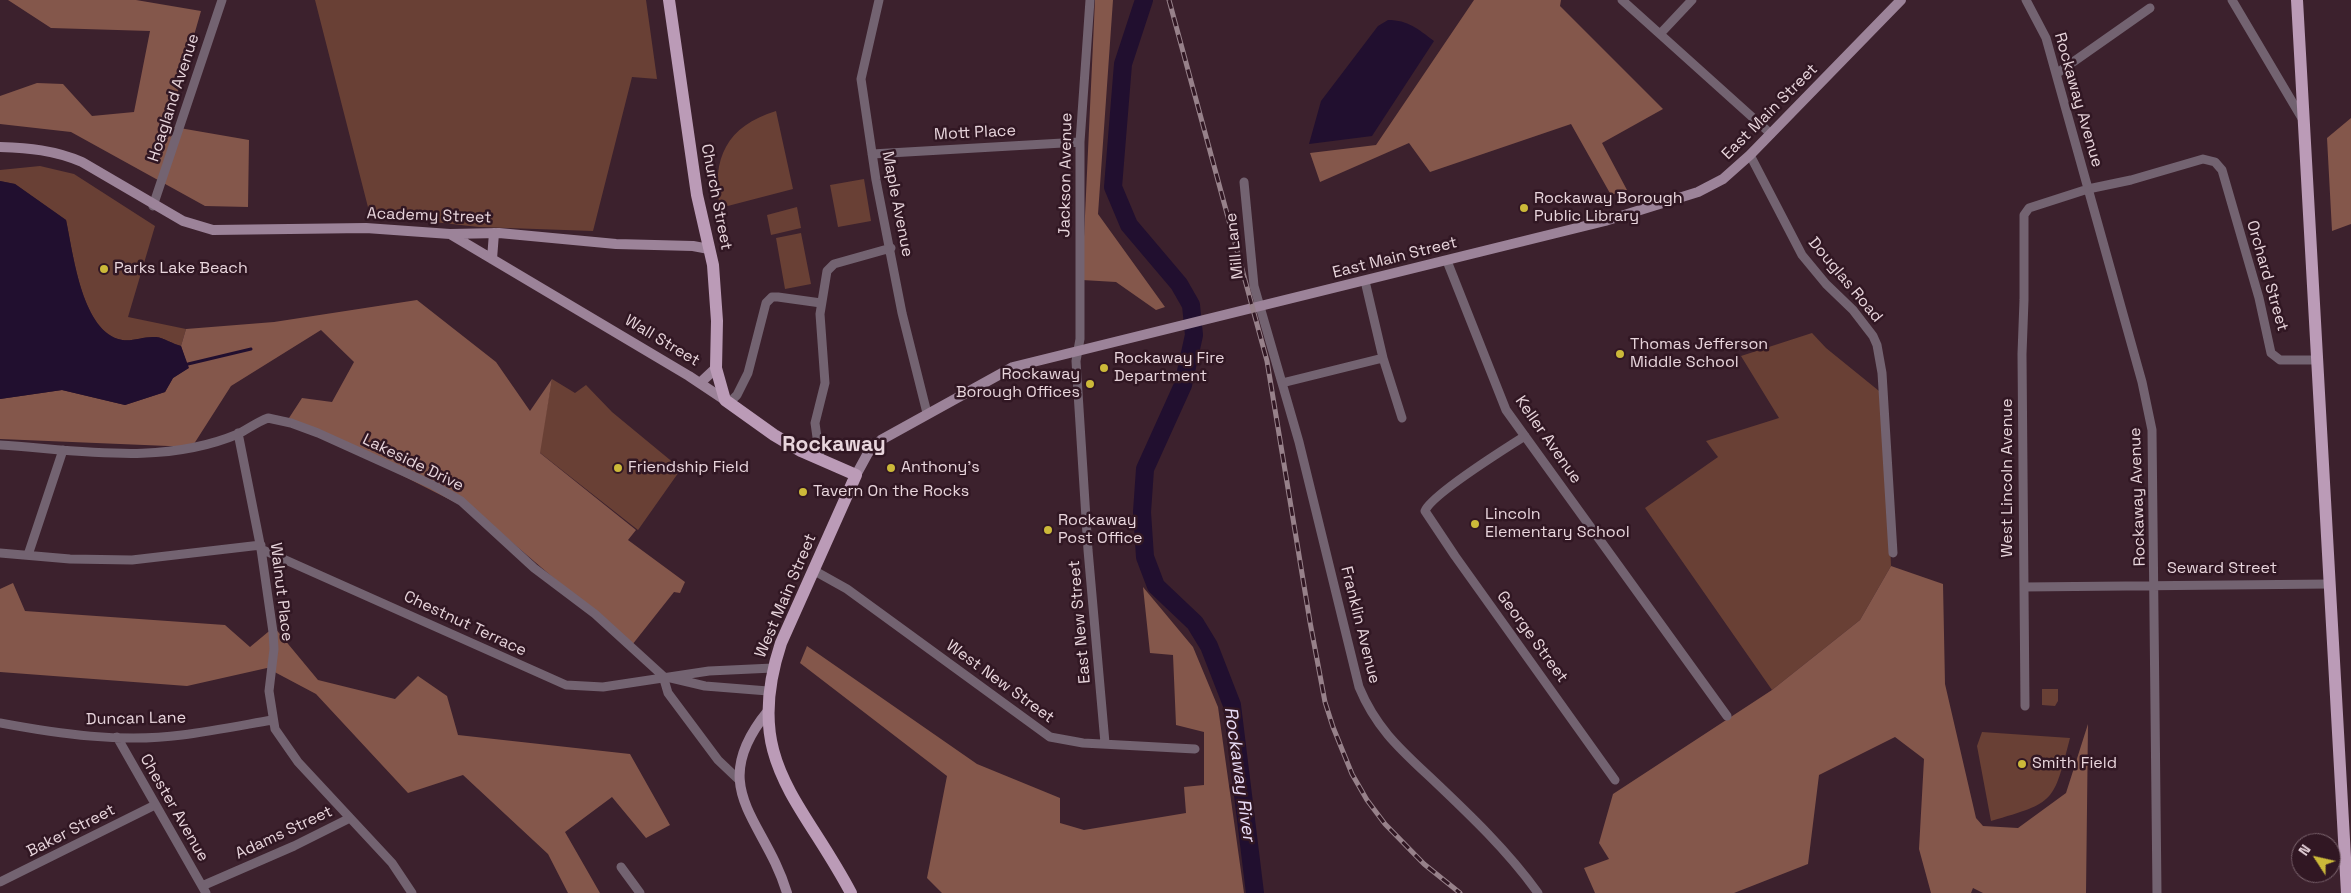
<!DOCTYPE html>
<style>
body{margin:0}
#map{position:relative;width:2351px;height:893px;overflow:hidden;background:#3c212d;font-family:"Space Grotesk",sans-serif}
canvas{display:block}
.north{position:absolute;left:2291px;top:833px;width:50px;height:50px;box-sizing:border-box;background:#311723;border:1px solid #7a636d;border-radius:50%;rotate:305deg;font-size:14px;font-weight:700;line-height:20px;text-align:center;color:#e8d5dc}
.north::after{content:'';display:block;margin:auto;width:18px;height:22px;background:#ccb939;clip-path:polygon(50% 0,100% 100%,50% 72%,0 100%)}
</style>
<div id="map">
<canvas width="2351" height="893"></canvas>
<div class="north">N</div>
</div>
<script>
const c = document.querySelector('canvas').getContext('2d');
c.lineJoin = 'round';
function fillPath(path, color) { c.fillStyle = color; c.fill(path, 'evenodd'); }
function trace(path, color, width, dash) { c.strokeStyle = color; c.lineWidth = width; c.lineCap = dash ? 'butt' : 'round'; c.setLineDash(dash || []); c.stroke(path); }
function write(font, color, halo, rows, align = 'center') {
  c.font = font + ' "Space Grotesk",sans-serif'; c.lineWidth = 5; c.setLineDash([]); c.textBaseline = 'middle'; c.strokeStyle = halo; c.fillStyle = color; for (const [text, x, y, turn = 0] of rows) {
    c.save(); c.translate(x, y); c.rotate((+turn || 0) * Math.PI / 180); c.textAlign = isNaN(turn) ? turn : align; if (halo) c.strokeText(text, 0, 0); c.fillText(text, 0, 0); c.restore();
  }
}
const green = new Path2D(`
 M315,0H646L657,79L632,77L593,231L479,227L370,215Z
 M776,111L793,189L720,208C711,158 727,126 776,111Z
 M40,166L74,174L155,226L128,317L186,329L181,346C173,344 164,338 156,337C142,336 131,343 118,339C81,327 73,252 66,220L15,184L0,181V170Z
 M864,179L871,221L838,227L830,185Z
 M797,207L801,228L771,235L767,215Z
 M801,233L811,284L785,289L776,238Z
 M1812,333L1826,348L1884,395L1891,566L1860,620L1772,690L1645,508L1718,457L1706,441L1779,418L1741,356Z
 M552,379L575,393L586,385L612,412L681,469L638,530L539,452Z
 M2042,689H2058V701L2055,706L2042,705Z
 M1982,732L2070,738C2053,803 2056,802 1991,821L1977,746Z`);
const forest = new Path2D(`
 M8,0H136L201,11L168,126L249,140L248,207L205,206L71,132L0,124V96L37,83L63,84L92,116L134,112L150,31L51,28Z
 M1095,0H1113L1098,214L1165,307L1156,310L1116,282L1082,280Z
 M1474,0H1561L1560,6L1663,109L1602,143L1627,190L1611,195L1571,124L1430,172L1409,143L1320,182L1310,153L1376,145Z
 M2351,118V224L2332,231L2327,138Z
 M417,300L496,362L530,411L552,379L540,453L636,530L628,540L685,582L680,593L674,592L632,645L480,515L289,418L302,398L332,402L354,362L321,330L231,386L192,447L0,439V399L62,390L125,405L165,392L173,378L188,368L181,346L186,329L274,322Z
 M1891,566L1943,584L1945,684L1976,818L1983,826L2018,828L2066,793L2088,724L2086,893H1983L1973,888L1971,893H1931L1919,849L1924,759L1895,737L1819,775L1808,864L1734,893H1595L1584,868L1609,859L1599,843L1613,794L1772,690L1860,620Z
 M13,583L25,611L225,625L250,647L274,627L318,680L395,699L418,676L447,696L458,735L630,754L670,825L646,838L612,797L565,832L600,893H568L548,854L463,775L408,793L316,694L267,668L187,686L0,672V589Z
 M1143,587L1193,647L1218,707L1244,893H942L927,878L947,776L800,663L807,646L977,764L1060,798V823L1084,830L1186,813L1184,787L1204,785V732L1176,725L1173,655L1150,653Z`);
const water = new Path2D(`
 M1388,20C1408,20 1418,29 1434,41L1372,136L1309,144L1321,101L1378,26Z
 M0,181L15,184L66,220C73,252 81,327 118,339C131,343 142,336 156,337C164,338 173,344 181,346L189,368L173,378L165,392L125,405L62,390L0,399Z`);
const stream = new Path2D(`
 M188,364L251,349`);
const river = new Path2D(`
 M1144,0L1123,64L1113,187L1129,225L1179,284L1191,305L1194,335L1183,385L1145,469L1142,512L1145,557L1156,586L1195,623L1209,646L1232,705L1255,893`);
const street = new Path2D(`
 M879,0L861,79L876,180L902,313L927,413
 M1090,0L1080,142V339L1076,361L1088,550L1105,743
 M1622,0L1771,134
 M2026,0L2046,38L2142,382L2152,430L2157,893
 M2232,0L2303,120
 M1660,34L1692,0
 M2056,74L2150,8
 M872,154L1080,142
 M1750,155L1802,255L1826,284L1853,310L1873,336L1877,345L1882,373L1893,553
 M1244,182L1254,286L1299,442L1359,687C1376,728 1400,749 1431,778C1469,814 1508,851 1538,893
 M153,206L222,0
 M1447,261L1506,410L1727,716
 M1365,281L1383,358
 M1282,383L1383,358L1402,418
 M729,403L737,395L748,373L766,303L772,297H778L821,303
 M238,433L261,549L273,632L274,649L269,691L275,729L298,762L392,863L412,893
 M1525,436C1506,448 1431,495 1425,511L1455,556L1615,780
 M0,445C79,450 162,466 238,434C248,429 257,422 268,418L291,423L318,433L433,485L461,501L534,568L595,614L663,676L668,693L718,760L738,779
 M820,459L815,423L825,383L820,314L827,271L834,264L891,248
 M261,549L566,685L603,687L709,671L773,668
 M0,553L70,559L132,560L261,545
 M28,555L63,450
 M813,570L847,589L1050,737L1083,743L1195,749
 M2024,587L2330,584
 M671,678L705,686L768,691
 M2025,706L2022,354L2024,300V215L2029,208L2088,189L2131,180L2203,159L2215,162L2222,170L2259,298L2271,353L2280,360H2317
 M0,723C59,734 122,743 182,735C212,731 243,725 272,720
 M117,737L206,893
 M621,867L640,893
 M0,882L155,805
 M202,886L294,846L350,818`);
const secondary = new Path2D(`
 M0,147C29,148 54,150 82,162L183,221L213,230L366,228L450,234L499,233L616,244L693,246L709,249
 M450,234L689,376L725,400
 M492,259L494,233
 M700,383L716,368
 M856,475L868,453L881,440L1013,367L1605,221L1698,192L1723,179L1750,155L1901,0
 M768,711C704,789 765,819 787,893`);
const primary = new Path2D(`
 M669,0L697,195L713,265L717,321L716,368L725,400L774,435L801,451L856,475L781,643C742,761 801,798 851,893
 M2297,0L2347,893`);
const rail = new Path2D(`
 M1169,0L1267,361L1310,622L1325,702L1333,727L1352,774L1367,800L1385,824L1424,864L1460,893`);
const markers = [
 [1524,208,5,"#ccb939"],
 [104,269,5,"#ccb939"],
 [1620,354,5,"#ccb939"],
 [1104,368,5,"#ccb939"],
 [1090,384,5,"#ccb939"],
 [618,468,5,"#ccb939"],
 [891,468,5,"#ccb939"],
 [803,492,5,"#ccb939"],
 [1475,524,5,"#ccb939"],
 [1048,530,5,"#ccb939"],
 [2022,764,5,"#ccb939"]
];
const streetNames = [
 ["Hoagland Avenue",174,98,-72],
 ["Rockaway Avenue",2078,100,74],
 ["East Main Street",1770,112,-45],
 ["Mott Place",975,133,-3],
 ["Jackson Avenue",1066,175,-89],
 ["Church Street",716,197,79],
 ["Maple Avenue",897,204,79],
 ["Academy Street",429,216,2],
 ["Mill Lane",1235,246,-96],
 ["East Main Street",1395,258,-14],
 ["Orchard Street",2267,276,74],
 ["Douglas Road",1845,280,50],
 ["Wall Street",662,341,31],
 ["Keller Avenue",1548,440,55],
 ["Lakeside Drive",413,463,26],
 ["West Lincoln Avenue",2008,478,-90],
 ["Rockaway Avenue",2138,497,-92],
 ["Seward Street",2222,569],
 ["Walnut Place",281,592,83],
 ["West Main Street",786,596,-67],
 ["East New Street",1080,622,-95],
 ["Chestnut Terrace",465,624,25],
 ["Franklin Avenue",1360,625,76],
 ["George Street",1532,637,54],
 ["West New Street",1000,682,36],
 ["Duncan Lane",136,719,-1],
 ["Chester Avenue",174,808,60],
 ["Baker Street",71,831,-27],
 ["Adams Street",284,833,-25]
];
const poiNames = [
 ["Rockaway Borough",1534,199],
 ["Public Library",1534,217],
 ["Parks Lake Beach",114,269],
 ["Thomas Jefferson",1630,345],
 ["Middle School",1630,363],
 ["Rockaway Fire",1114,359],
 ["Department",1114,377],
 ["Rockaway",1080,375,"right"],
 ["Borough Offices",1080,393,"right"],
 ["Friendship Field",628,468],
 ["Anthony's",901,468],
 ["Tavern On the Rocks",813,492],
 ["Lincoln",1485,515],
 ["Elementary School",1485,533],
 ["Rockaway",1058,521],
 ["Post Office",1058,539],
 ["Smith Field",2032,764]
];
const waterNames = [
 ["Rockaway River",1239,774,82]
];
const districtNames = [
 ["Rockaway",834,445]
];
fillPath(green, '#694035');
fillPath(forest, '#84574b');
fillPath(water, '#210f2f');
trace(stream, '#210f2f', 3);
trace(river, '#210f2f', 18);
trace(street, '#736371', 9);
trace(secondary, '#9c8399', 10);
trace(primary, '#bb9bb7', 12);
trace(rail, '#97818a', 5);
trace(rail, '#311723', 3, [9]);
for (const [x, y, r, color] of markers) { const dot = new Path2D(); dot.arc(x, y, r, 0, 2 * Math.PI); c.fillStyle = color; c.fill(dot); trace(dot, '#311723', 2); }
write('16px', '#e8d5dc', '#311723', streetNames);
write('16px', '#e8d5dc', '#311723', poiNames, 'left');
write('italic 18px', '#e9dcf6', '#311723', waterNames);
write('bold 21px', '#e8d5dc', '#311723', districtNames);
</script>
